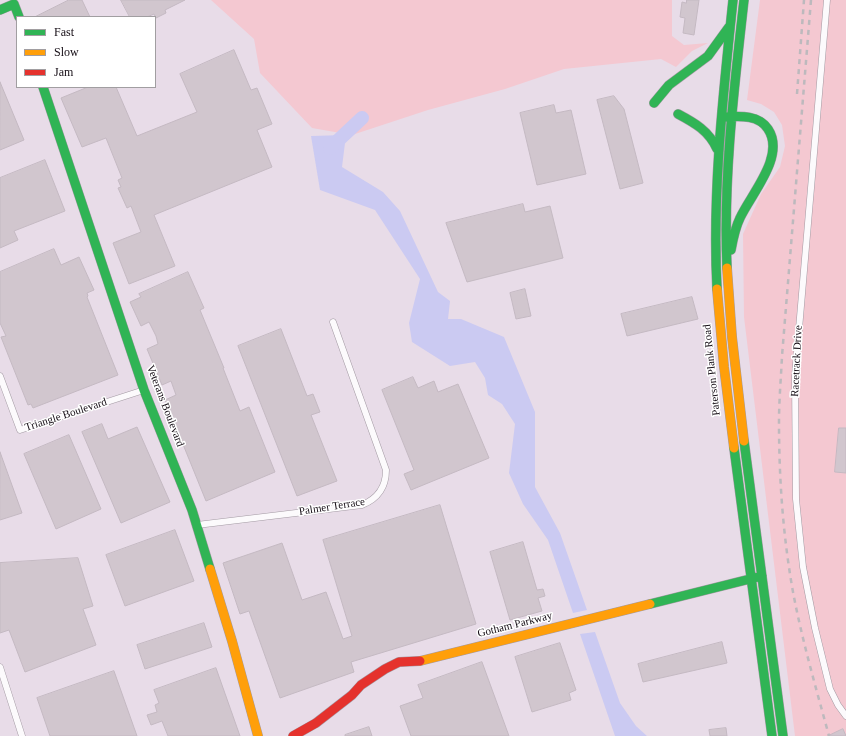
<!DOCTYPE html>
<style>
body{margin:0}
#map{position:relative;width:846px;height:736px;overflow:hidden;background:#e8dce8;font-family:Georgia,serif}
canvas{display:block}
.legend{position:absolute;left:16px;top:16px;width:140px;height:72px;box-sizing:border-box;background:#fff;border:1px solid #a19ea1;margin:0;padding:5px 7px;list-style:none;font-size:12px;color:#140c14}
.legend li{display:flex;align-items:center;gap:8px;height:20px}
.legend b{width:20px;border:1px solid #a19ea1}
</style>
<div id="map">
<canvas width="846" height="736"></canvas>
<ul class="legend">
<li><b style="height:5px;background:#30b455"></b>Fast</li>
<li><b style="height:5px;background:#ff9f0a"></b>Slow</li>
<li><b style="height:5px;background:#e5322d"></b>Jam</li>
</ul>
</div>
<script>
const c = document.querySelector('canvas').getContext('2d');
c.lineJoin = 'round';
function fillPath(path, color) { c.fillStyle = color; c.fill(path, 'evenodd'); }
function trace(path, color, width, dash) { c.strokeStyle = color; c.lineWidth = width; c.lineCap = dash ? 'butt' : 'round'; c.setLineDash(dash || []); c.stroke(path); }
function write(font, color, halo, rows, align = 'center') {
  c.font = font + ' Georgia,serif'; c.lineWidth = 3; c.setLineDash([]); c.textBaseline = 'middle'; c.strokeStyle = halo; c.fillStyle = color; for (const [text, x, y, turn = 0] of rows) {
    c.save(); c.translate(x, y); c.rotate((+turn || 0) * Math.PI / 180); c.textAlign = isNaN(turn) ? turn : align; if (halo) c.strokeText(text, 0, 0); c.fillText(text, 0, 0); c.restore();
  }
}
const green = new Path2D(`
 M211,0H672V36L684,45L708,43L692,51L676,67L661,59L564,69L505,89L428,110L352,135L312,128L260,73L254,39Z
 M760,0H846V736H795L744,317L743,234L761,194L780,167L785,146L782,125L774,112L761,104L747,100Z`);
const water = new Path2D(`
 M346,135L342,167L383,192L400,211L438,292L450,301L448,319H461L504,337L535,412V487L560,533L587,610L573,613L548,540L523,504L509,473L515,424L502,404L488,395L485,378L475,362L450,366L412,342L409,323L420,279L375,210L320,190L311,136Z
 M595,632L620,703L636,726L647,736H615L580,634Z`);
const river = new Path2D(`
 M330,148L362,118`);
const building = new Path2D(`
 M69,0H82L90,17H35Z
 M121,0H185L165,10L166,13L156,18L154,14L147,17H130Z
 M687,0H699L694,35L683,33L685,18L680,17L682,2L686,3Z
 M234,50L251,90L257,88L272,124L257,130L272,167L154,215L175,266L129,284L113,243L141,232L131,206L127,208L118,188L121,187L118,180L122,178L106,138L82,147L61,98L88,87H116L137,136L197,112L180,74Z
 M0,82L24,140L0,150Z
 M614,96L624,109L643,183L620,189L597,100Z
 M554,105L556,113L571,110L586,174L537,185L520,113Z
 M45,160L65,211L14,231L18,240L0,248V178Z
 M523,204L525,212L550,206L563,258L467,282L446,223Z
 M54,249L61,265L79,257L94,290L87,293L88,296L87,297L118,375L33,408L31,404L28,405L1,337L6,336L0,323V272Z
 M188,272L204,308L200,310L224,368H223L240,411L249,407L275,472L206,501L165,400L176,395L171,381L162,385L147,349L158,344L156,336L149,322L141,326L130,302L141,297L139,294Z
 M525,289L531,316L516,319L510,293Z
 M692,297L698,319L627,336L621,314Z
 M281,329L307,396L313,394L320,412L311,415L337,481L297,496L238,346Z
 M413,377L418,388L434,381L438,392L458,384L489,458L411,490L404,474L414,470L382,390Z
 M102,424L108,439L137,427L170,502L121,523L82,432Z
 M839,428H846V473L835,472Z
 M69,435L101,509L56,529L24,454Z
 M0,452L22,513L0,520Z
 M440,505L476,624L351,662L354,672L280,698L249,611L240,614L223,563L282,543L302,600L326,592L343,639L352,636L323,540Z
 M175,530L194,581L125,606L106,555Z
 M523,542L537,590L543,589L545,596L538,598L542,611L510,620L490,552Z
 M78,558L93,606L83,609L96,645L25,672L9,630L0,633V563Z
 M204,623L212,647L145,669L137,645Z
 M722,642L727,663L643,682L638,664Z
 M560,643L576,690L569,693L571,700L532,712L515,657Z
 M482,662L509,736H411L400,706L423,698L418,685Z
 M216,668L240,736H168L162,721L151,725L147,715L157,712L155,705L159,703L154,690Z
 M114,671L137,736H50L37,698Z
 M369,727L372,736H345V735Z
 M726,728L727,736H710L709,730Z
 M843,729L846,736H828Z`);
const street = new Path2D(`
 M827,0L795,376L796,499L803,567L815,628L830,689L838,705L846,716
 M0,376L20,430L144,390
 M197,525L362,505C377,499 386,488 386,470L333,322
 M0,667L22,736`);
const fast = new Path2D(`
 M0,10L14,4L19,17
 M43,87L144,390L192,510L210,569
 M654,103L669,85L708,56L729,27
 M678,114C695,123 709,131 717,149
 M726,117C741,116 759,115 768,129C786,156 751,194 740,218C735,228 733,239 731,250
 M727,268C723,179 734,89 744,0
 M717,289C712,192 723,96 733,0
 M744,441L783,736
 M734,448L772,736
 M650,604L762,576`);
const slow = new Path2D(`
 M727,268L732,337L744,441
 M717,289L724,367L734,448
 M210,569L232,641L258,736
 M420,661L650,604`);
const jam = new Path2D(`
 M293,736L316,723L352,695L361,685L385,669L399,662L420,661`);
const rail = new Path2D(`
 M811,0L782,356C781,378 779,400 779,422C779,479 783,536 793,592C802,640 816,688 829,736
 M797,94L804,0`);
const streetNames = [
 ["Racetrack Drive",797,361,-87],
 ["Paterson Plank Road",712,370,-96],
 ["Veterans Boulevard",165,406,69],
 ["Triangle Boulevard",66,415,-18],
 ["Palmer Terrace",332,507,-9],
 ["Gotham Parkway",515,625,-14]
];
fillPath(green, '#f4c8d1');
fillPath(water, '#cbcaf2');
trace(river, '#cbcaf2', 14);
fillPath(building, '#d1c6ce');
trace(building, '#c4b9c2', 1);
trace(street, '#a39aa3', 7);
trace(fast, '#a39aa3', 10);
trace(slow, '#a39aa3', 10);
trace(jam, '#a39aa3', 10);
trace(street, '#fcfafc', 6);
trace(fast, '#30b455', 9);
trace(slow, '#ff9f0a', 9);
trace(jam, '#e5322d', 9);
trace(rail, '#bdb9bd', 2.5, [5, 5]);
write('11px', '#140c14', '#fff', streetNames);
</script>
